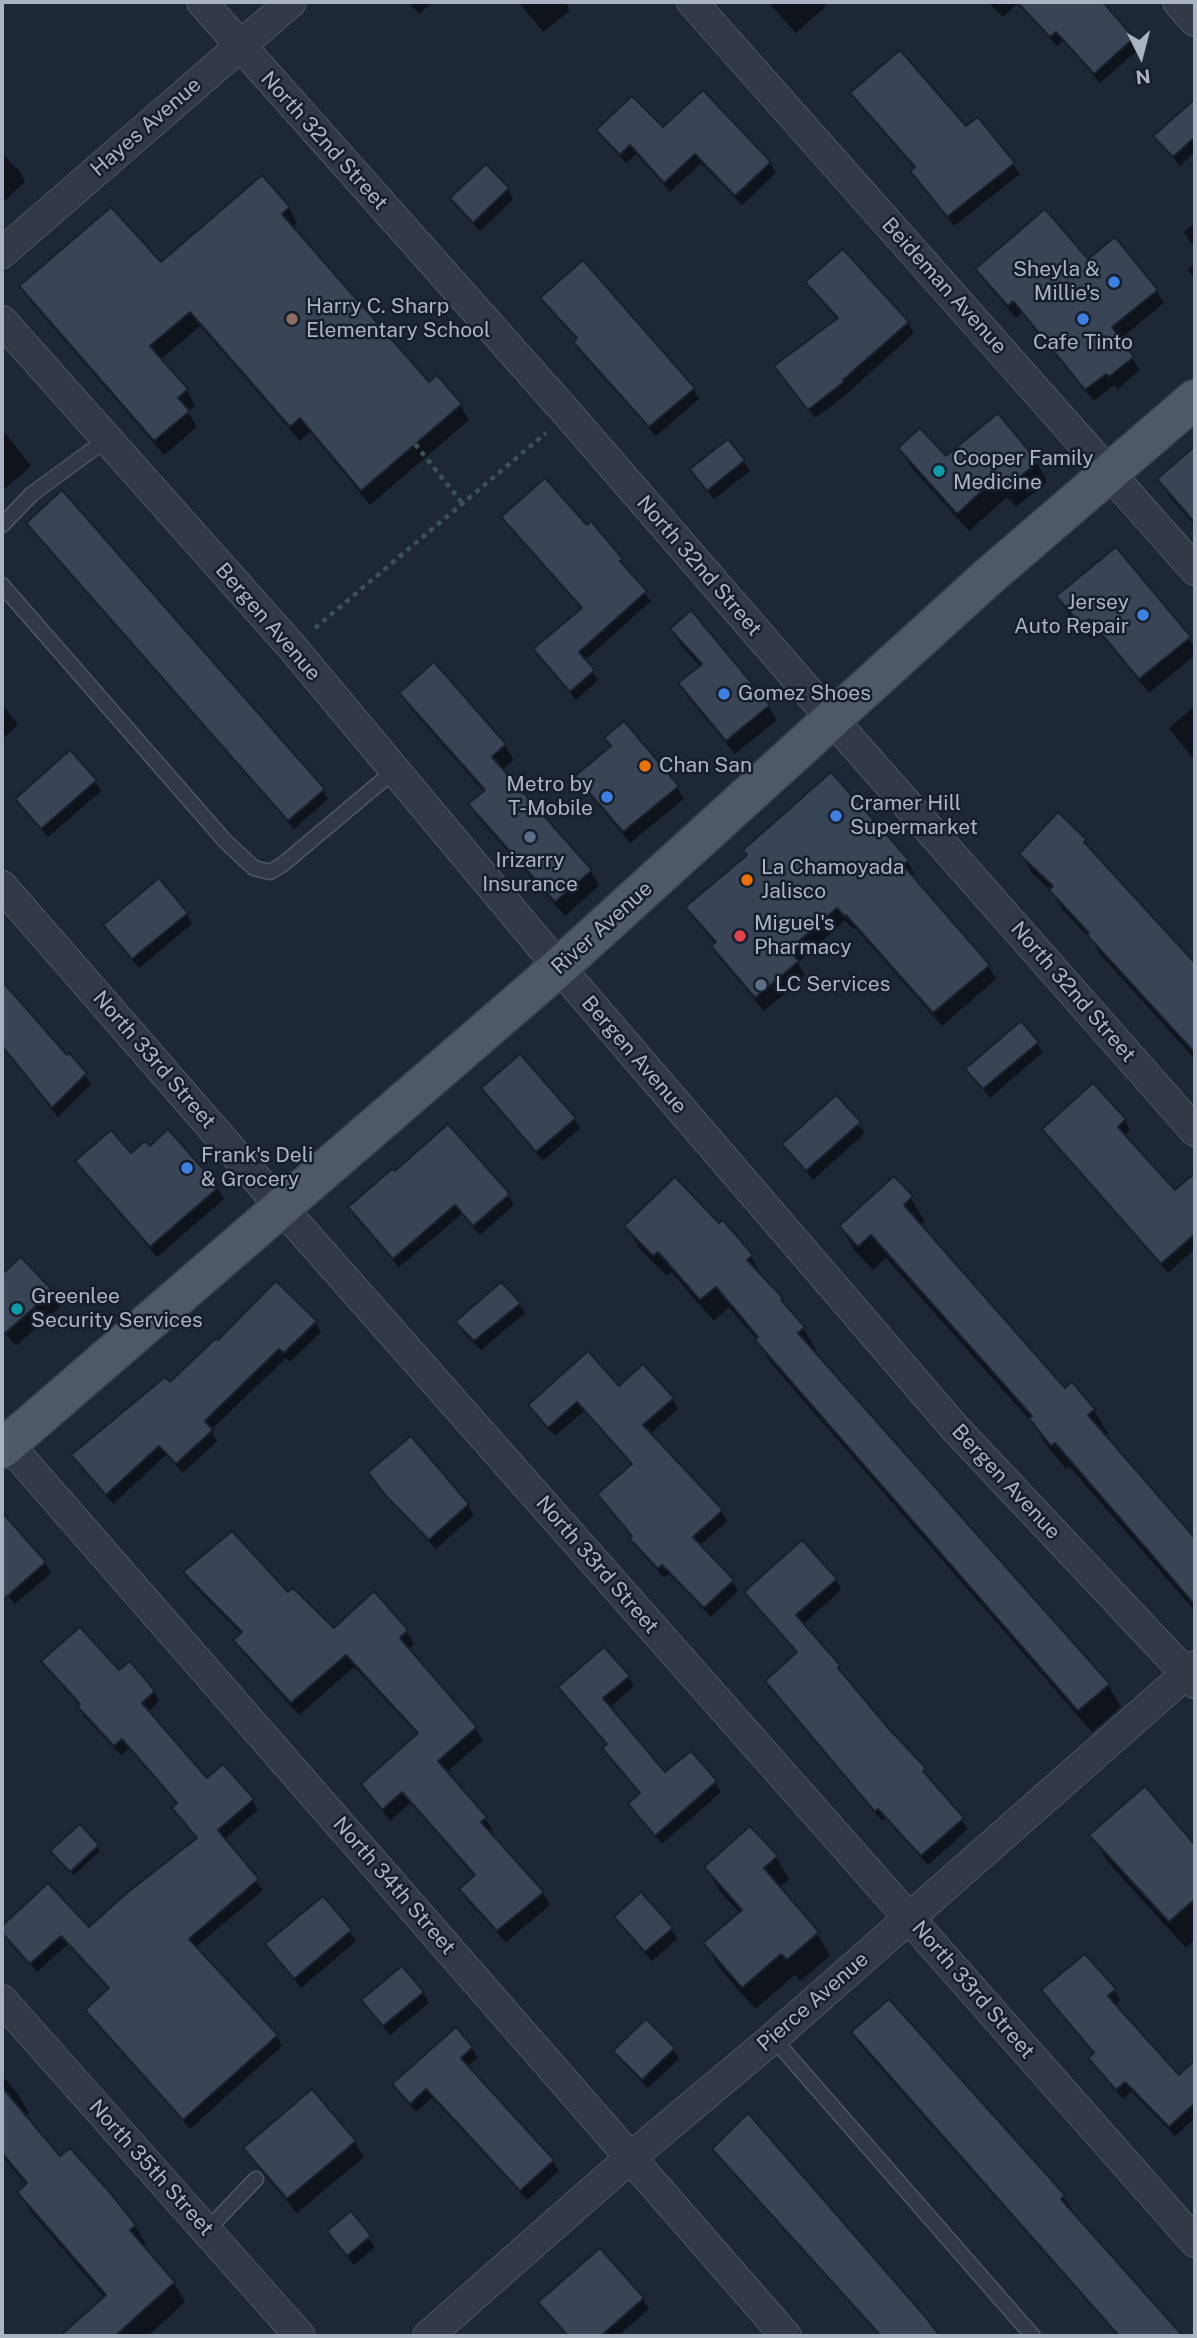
<!DOCTYPE html>
<style>
body{margin:0}
#map{position:relative;width:1197px;height:2338px;overflow:hidden;background:#1d2736;font-family:"Public Sans",sans-serif}
canvas{display:block}
.frame{position:absolute;inset:0;border:4px solid #aab3c4;pointer-events:none}
.north{position:absolute;left:1106px;top:21px;width:70px;height:70px;-webkit-text-stroke:5px #161e2b;paint-order:stroke;rotate:174deg;font-size:19px;font-weight:700;line-height:28px;text-align:center;color:#aab3c4}
.north::after{content:'';display:block;margin:auto;width:24px;height:32px;background:#aab3c4;clip-path:polygon(50% 0,100% 100%,50% 72%,0 100%)}
</style>
<div id="map">
<canvas width="1197" height="2338"></canvas>
<div class="frame"></div>
<div class="north">N</div>
</div>
<script>
const c = document.querySelector('canvas').getContext('2d');
c.lineJoin = 'round';
function fillPath(path, color) { c.fillStyle = color; c.fill(path, 'evenodd'); }
function trace(path, color, width, dash) { c.strokeStyle = color; c.lineWidth = width; c.lineCap = dash ? 'butt' : 'round'; c.setLineDash(dash || []); c.stroke(path); }
function write(font, color, halo, rows, align = 'center') {
  c.font = font + ' "Public Sans",sans-serif'; c.lineWidth = 5; c.setLineDash([]); c.textBaseline = 'middle'; c.strokeStyle = halo; c.fillStyle = color; for (const [text, x, y, turn = 0] of rows) {
    c.save(); c.translate(x, y); c.rotate((+turn || 0) * Math.PI / 180); c.textAlign = isNaN(turn) ? turn : align; if (halo) c.strokeText(text, 0, 0); c.fillText(text, 0, 0); c.restore();
  }
}
const shadow = new Path2D(`
 M408,2H433L419,14Z
 M519,2H565L570,11L543,32Z
 M768,2H824L826,6L796,33Z
 M988,2H1104L1102,4L1133,39L1139,49L1100,83L1063,41L1057,46L1017,4L1003,17Z
 M852,93L966,129L978,119L1020,174L954,226L918,181L915,169L858,103Z
 M1194,102L1195,152L1180,166L1156,136Z
 M663,130L770,163L776,173L742,205L701,163L670,192L636,154L626,163L604,140L598,131Z
 M2,153L20,172L25,182L2,203Z
 M508,189L513,199L480,231L458,208L452,199Z
 M289,208L297,223L292,228L428,385L460,405L469,420L370,505L310,432L300,441L200,326L160,360L187,391L195,406L188,412L197,427L164,455L30,301L22,286L161,265Z
 M1195,223V249L1184,232Z
 M1088,262L1157,291L1164,303L1119,340L1140,370L1118,389L1114,385L1094,401L1022,313L1016,318L985,282L978,270Z
 M1195,263V281L1188,269Z
 M807,283L908,323L914,333L848,393L815,418L782,376L838,320L813,292Z
 M542,299L693,389L699,399L656,436L581,353L575,343L577,340L548,308Z
 M998,416L1037,463L1047,482L1016,507L1007,497L969,531L911,467L900,448L945,459Z
 M2,429L31,466L2,491Z
 M1195,449V526L1168,495L1159,480Z
 M744,461L750,471L714,499L698,479Z
 M504,517L587,527L621,560L625,569L651,601L584,661L598,680L576,700L535,649L583,610L509,526Z
 M28,523L323,790L328,799L294,829L33,532Z
 M1059,597L1189,638L1195,648V655L1149,693L1099,633L1091,639L1067,612Z
 M672,630L768,706L777,720L735,754L688,698L680,684L701,667L680,644Z
 M433,665L505,745L514,760L502,770L591,871L599,886L565,916L479,819L471,804L484,792L410,708L401,693Z
 M2,704L18,725L2,740Z
 M1195,706V759L1194,760L1169,728Z
 M606,739L677,787L684,799L630,843L584,788L577,777L612,748Z
 M95,781L101,791L48,837L23,809L17,799Z
 M1085,840L1094,855L1195,966V1059L1100,954L1093,942L1062,909L1052,892L1032,873L1021,854Z
 M907,861L915,874L912,877L988,966L996,979L942,1026L855,928L853,929L845,920L798,963L805,976L764,1011L721,960L713,947L716,945L696,921L688,907Z
 M187,914L192,924L139,968L105,925Z
 M2,983L66,1058L85,1074L91,1084L58,1117L2,1047Z
 M1037,1043L1043,1052L990,1098L967,1069Z
 M483,1088L574,1119L580,1128L543,1161L489,1098Z
 M836,1097L865,1133L813,1180L784,1144Z
 M1124,1120L1130,1130L1124,1136L1175,1193L1188,1181L1195,1189V1249L1168,1273L1050,1139L1045,1129Z
 M149,1148L218,1188L224,1199L157,1257L84,1172L78,1161L131,1155Z
 M508,1195L514,1205L480,1235L462,1214L399,1267L355,1217L350,1207Z
 M911,1198L925,1222L920,1226L1065,1390L1094,1410L1108,1434L1105,1437L1195,1541V1611L1069,1466L1066,1469L1045,1443L1035,1426L886,1258L873,1270L855,1251L841,1227Z
 M627,1227L751,1256L763,1278L782,1299L791,1314L803,1328L816,1350L813,1352L1108,1685L1121,1707L1092,1732L770,1362L757,1340L729,1307L714,1321L671,1272L667,1276L639,1248Z
 M21,1259L52,1292L60,1307L16,1346L2,1330V1276Z
 M519,1304L525,1313L481,1350L463,1333L457,1323Z
 M315,1322L321,1332L290,1362L286,1358L211,1430L217,1441L183,1473L166,1455L113,1504L79,1465L73,1456L170,1385Z
 M619,1388L672,1399L678,1409L650,1434L721,1511L727,1521L699,1546L732,1581L738,1591L711,1617L669,1574L664,1578L637,1548L632,1537L599,1494L632,1466L584,1411L555,1436L536,1415L530,1405Z
 M376,1482L468,1505L474,1515L436,1549Z
 M2,1514L45,1563L51,1573L15,1604L2,1589Z
 M185,1572L288,1595L334,1630L406,1631L414,1644L408,1650L475,1728L483,1740L446,1773L485,1818L493,1830L489,1834L543,1893L550,1905L506,1942L468,1902L461,1889L475,1877L410,1803L390,1821L363,1784L418,1735L354,1667L299,1715L243,1653L235,1640L242,1635L193,1585Z
 M836,1580L841,1590L802,1625L839,1666L843,1677L924,1770L968,1829L928,1865L885,1818L882,1821L773,1692L767,1682L798,1654L752,1602L746,1593Z
 M43,1662L119,1672L154,1692L159,1701L148,1712L207,1780L252,1800L258,1810L223,1840L263,1890L195,1948L276,2036L282,2046L190,2129L93,2020L87,2010L109,1990L68,1944L37,1972L2,1931V1928L48,1886L89,1929L198,1839L174,1808L178,1805L129,1748L121,1755L84,1717L80,1706L49,1671Z
 M628,1677L634,1686L609,1708L665,1775L715,1782L721,1792L662,1844L630,1804L641,1795L610,1759L605,1749L608,1746L566,1698L560,1688Z
 M1145,1789L1195,1848V1940L1186,1948L1108,1862L1092,1835Z
 M80,1827L100,1851L74,1875L55,1856Z
 M776,1857L789,1879L779,1888L817,1933L830,1956L800,1981L795,1975L755,2009L718,1966L705,1943L740,1913L719,1890L706,1868Z
 M323,1898L356,1941L301,1988L267,1945Z
 M616,1917L671,1929L677,1939L652,1961L622,1927Z
 M1114,1990L1120,2000L1114,2005L1179,2078L1186,2072L1195,2083V2118L1175,2136L1131,2091L1123,2099L1096,2068L1090,2058L1095,2054L1049,2001L1043,1991Z
 M423,1993L429,2003L390,2035L363,2001Z
 M853,2033L1063,2196L1071,2208L1069,2210L1181,2336H1118L860,2045Z
 M472,2048L478,2058L467,2067L553,2161L559,2171L527,2200L432,2098L416,2112L394,2085Z
 M673,2049L679,2059L648,2088L621,2061L615,2051Z
 M2,2075L17,2093L29,2113L24,2116L60,2158L135,2226L146,2245L143,2247L174,2283L185,2302L148,2336H62L105,2298L31,2212L20,2192L27,2186L2,2156Z
 M355,2142L364,2157L297,2213L254,2163L245,2148Z
 M714,2149L920,2316L938,2336H880L720,2159Z
 M350,2214L375,2247L354,2265L329,2232Z
 M600,2251L643,2299L649,2309L618,2336H567L540,2302Z`);
const building = new Path2D(`
 M1017,2H1103L1134,38L1094,74L1056,32L1050,37Z
 M900,50L966,126L978,117L1015,163L947,217L910,171L915,167L850,93Z
 M703,90L771,162L735,196L695,154L664,183L630,145L620,155L596,130L632,96L663,127Z
 M1195,99V137L1173,157L1153,136Z
 M486,164L509,188L473,223L450,198Z
 M262,175L290,207L282,214L429,382L437,375L462,404L361,491L300,418L290,427L190,312L150,346L188,389L178,398L190,411L154,441L19,286L111,207L161,262Z
 M1045,209L1088,259L1115,237L1158,290L1112,327L1134,357L1109,377L1106,374L1085,390L1013,301L1008,306L975,269Z
 M843,249L909,322L843,380L844,382L808,410L774,366L838,318L805,282Z
 M583,260L695,388L649,427L573,342L577,338L540,298Z
 M998,413L1038,462L1004,490L995,479L957,514L898,448L920,428L946,456Z
 M728,439L745,460L707,491L690,469Z
 M1195,446V523L1157,479Z
 M545,478L587,525L591,521L623,559L620,561L647,591L579,652L595,670L570,692L533,649L582,608L501,517Z
 M62,490L325,789L288,821L26,523Z
 M1116,547L1191,637L1139,679L1089,619L1081,625L1056,596Z
 M691,610L770,705L726,741L678,683L702,664L670,629Z
 M434,662L506,744L492,757L592,870L555,902L468,804L485,790L399,693Z
 M624,721L679,786L623,832L575,776L611,746L604,738Z
 M70,750L97,780L41,829L15,799Z
 M831,772L909,860L903,865L990,965L933,1013L846,915L845,917L837,908L789,950L799,961L755,998L711,946L716,942L685,907L747,855L743,850Z
 M1058,812L1086,839L1084,842L1195,963V1053L1087,935L1089,933L1049,890L1053,886L1019,854Z
 M159,878L188,913L132,959L103,925Z
 M2,981L67,1055L69,1053L87,1073L52,1108L2,1046Z
 M1021,1021L1039,1042L983,1089L965,1069Z
 M520,1054L576,1118L536,1152L481,1088Z
 M1093,1083L1126,1119L1118,1127L1175,1190L1195,1173V1234L1161,1264L1042,1129Z
 M836,1095L861,1122L806,1171L782,1144Z
 M448,1124L510,1194L473,1226L455,1205L393,1259L348,1207L392,1169L395,1171Z
 M168,1129L219,1187L150,1247L75,1161L111,1130L131,1153L145,1141L150,1146Z
 M894,1176L913,1196L904,1205L1065,1388L1072,1382L1095,1409L1088,1415L1195,1538V1605L1055,1443L1051,1446L1029,1418L1032,1416L871,1235L858,1247L839,1226Z
 M675,1177L719,1223L723,1220L753,1255L747,1260L783,1298L781,1300L805,1327L798,1333L1110,1684L1078,1711L755,1340L758,1337L716,1287L700,1300L658,1252L653,1256L624,1226Z
 M21,1257L53,1291L2,1336V1274Z
 M276,1281L317,1321L284,1353L279,1349L205,1421L213,1430L176,1464L159,1446L106,1495L71,1455L165,1377L170,1382L216,1338L218,1340Z
 M501,1282L521,1303L474,1341L455,1322Z
 M588,1351L619,1386L643,1364L674,1398L643,1425L723,1510L693,1537L734,1580L704,1608L662,1565L658,1569L629,1538L632,1536L597,1494L632,1464L577,1402L548,1428L528,1405Z
 M411,1436L469,1504L429,1540L387,1497L368,1472Z
 M2,1512L46,1562L2,1601Z
 M232,1531L288,1592L293,1588L334,1628L374,1591L408,1630L400,1638L477,1727L438,1761L487,1817L481,1822L544,1892L497,1931L459,1889L475,1875L402,1792L382,1810L361,1784L418,1733L346,1655L291,1703L233,1640L242,1632L183,1572Z
 M802,1540L837,1579L796,1615L840,1665L838,1668L890,1730L926,1768L923,1771L964,1818L921,1856L878,1809L875,1812L765,1681L797,1652L744,1592Z
 M80,1627L119,1670L130,1661L155,1691L142,1703L207,1778L223,1764L254,1799L218,1830L259,1879L189,1939L278,2035L183,2120L85,2010L109,1988L61,1936L30,1964L2,1933V1926L48,1883L89,1927L127,1893L197,1838L172,1808L177,1803L122,1739L114,1746L77,1706L80,1704L41,1661Z
 M604,1647L630,1676L603,1698L665,1772L691,1751L717,1781L655,1836L628,1804L640,1793L602,1748L607,1744L558,1687Z
 M1145,1786L1195,1845V1899L1169,1922L1089,1835Z
 M80,1824L99,1845L70,1872L50,1851Z
 M750,1826L778,1856L764,1868L819,1932L787,1960L781,1954L742,1988L703,1943L742,1910L704,1867Z
 M641,1892L673,1928L645,1952L614,1917Z
 M323,1896L352,1930L294,1979L265,1944Z
 M1085,1954L1116,1989L1108,1996L1179,2075L1195,2060V2103L1169,2127L1125,2082L1116,2090L1088,2058L1094,2053L1041,1990Z
 M402,1966L424,1992L383,2026L361,2000Z
 M889,1999L1065,2195L1061,2199L1183,2336H1119L851,2032Z
 M646,2019L675,2048L642,2080L613,2051Z
 M456,2027L473,2047L461,2058L554,2160L520,2191L426,2089L410,2104L392,2084Z
 M2,2087L60,2156L70,2148L107,2189L136,2225L130,2230L175,2282L115,2336H60L106,2295L17,2192L27,2183L2,2153Z
 M312,2089L356,2141L287,2199L243,2148Z
 M748,2113L923,2314L940,2336H881L712,2149Z
 M351,2211L371,2236L347,2256L327,2231Z
 M600,2248L644,2298L601,2336H568L538,2302Z`);
const path = new Path2D(`
 M415,444L463,504
 M315,628L546,433`);
const service = new Path2D(`
 M2,525L32,494L107,439
 M2,585L226,842L254,868L270,872L282,865L395,770
 M773,2038L1033,2336
 M206,2231L256,2179`);
const minor = new Path2D(`
 M202,2L568,414L832,719L1195,1131
 M692,2L1195,570
 M1178,2L1195,21
 M2,253L291,2
 M2,321L292,647L559,967L954,1427L1195,1683
 M2,886L282,1208L1195,2242
 M2,1437L786,2336
 M2,2000L300,2336
 M428,2336L630,2158L773,2038L1195,1666`);
const primary = new Path2D(`
 M2,1449L559,967L987,578L1195,399`);
const markers = [
 [1114,282,7,"#3f7fe0"],
 [292,319,7,"#8d6e63"],
 [1083,319,7,"#3f7fe0"],
 [939,471,7,"#0f9aa8"],
 [1143,615,7,"#3f7fe0"],
 [724,694,7,"#3f7fe0"],
 [645,766,7,"#e8710a"],
 [607,797,7,"#3f7fe0"],
 [836,816,7,"#3f7fe0"],
 [530,837,7,"#5c6f8a"],
 [747,880,7,"#e8710a"],
 [740,936,7,"#e0444e"],
 [761,985,7,"#5c6f8a"],
 [187,1168,7,"#3f7fe0"],
 [17,1309,7,"#0f9aa8"]
];
const streetNames = [
 ["Hayes Avenue",146,127,-41],
 ["North 32nd Street",324,141,48],
 ["Beideman Avenue",944,286,48],
 ["North 32nd Street",699,566,49],
 ["Bergen Avenue",268,622,49],
 ["River Avenue",602,928,-42],
 ["North 32nd Street",1073,992,49],
 ["Bergen Avenue",634,1055,49],
 ["North 33rd Street",154,1060,49],
 ["Bergen Avenue",1006,1482,47],
 ["North 33rd Street",597,1565,49],
 ["North 34th Street",394,1886,49],
 ["North 33rd Street",973,1990,49],
 ["Pierce Avenue",813,2002,-41],
 ["North 35th Street",151,2168,48]
];
const poiNames = [
 ["Sheyla &",1100,270,"right"],
 ["Millie's",1100,294,"right"],
 ["Harry C. Sharp",306,307],
 ["Elementary School",306,331],
 ["Cafe Tinto",1083,343,"center"],
 ["Cooper Family",953,459],
 ["Medicine",953,483],
 ["Jersey",1129,603,"right"],
 ["Auto Repair",1129,627,"right"],
 ["Gomez Shoes",738,694],
 ["Chan San",659,766],
 ["Metro by",593,785,"right"],
 ["T-Mobile",593,809,"right"],
 ["Cramer Hill",850,804],
 ["Supermarket",850,828],
 ["Irizarry",530,861,"center"],
 ["Insurance",530,885,"center"],
 ["La Chamoyada",761,868],
 ["Jalisco",761,892],
 ["Miguel's",754,924],
 ["Pharmacy",754,948],
 ["LC Services",775,985],
 ["Frank's Deli",201,1156],
 ["& Grocery",201,1180],
 ["Greenlee",31,1297],
 ["Security Services",31,1321]
];
fillPath(shadow, '#0007');
fillPath(building, '#394557');
trace(building, '#18202d', 2);
trace(service, '#4e5665', 17);
trace(minor, '#4e5665', 32);
trace(primary, '#3a4250', 41);
trace(path, '#3c5155', 4.5, [5, 5]);
trace(service, '#313947', 14);
trace(minor, '#313947', 30);
trace(primary, '#4e5867', 38);
for (const [x, y, r, color] of markers) { const dot = new Path2D(); dot.arc(x, y, r, 0, 2 * Math.PI); c.fillStyle = color; c.fill(dot); trace(dot, '#161e2b', 2.5); }
write('21px', '#aab3c4', '#161e2b', streetNames);
write('21px', '#aab3c4', '#161e2b', poiNames, 'left');
</script>
